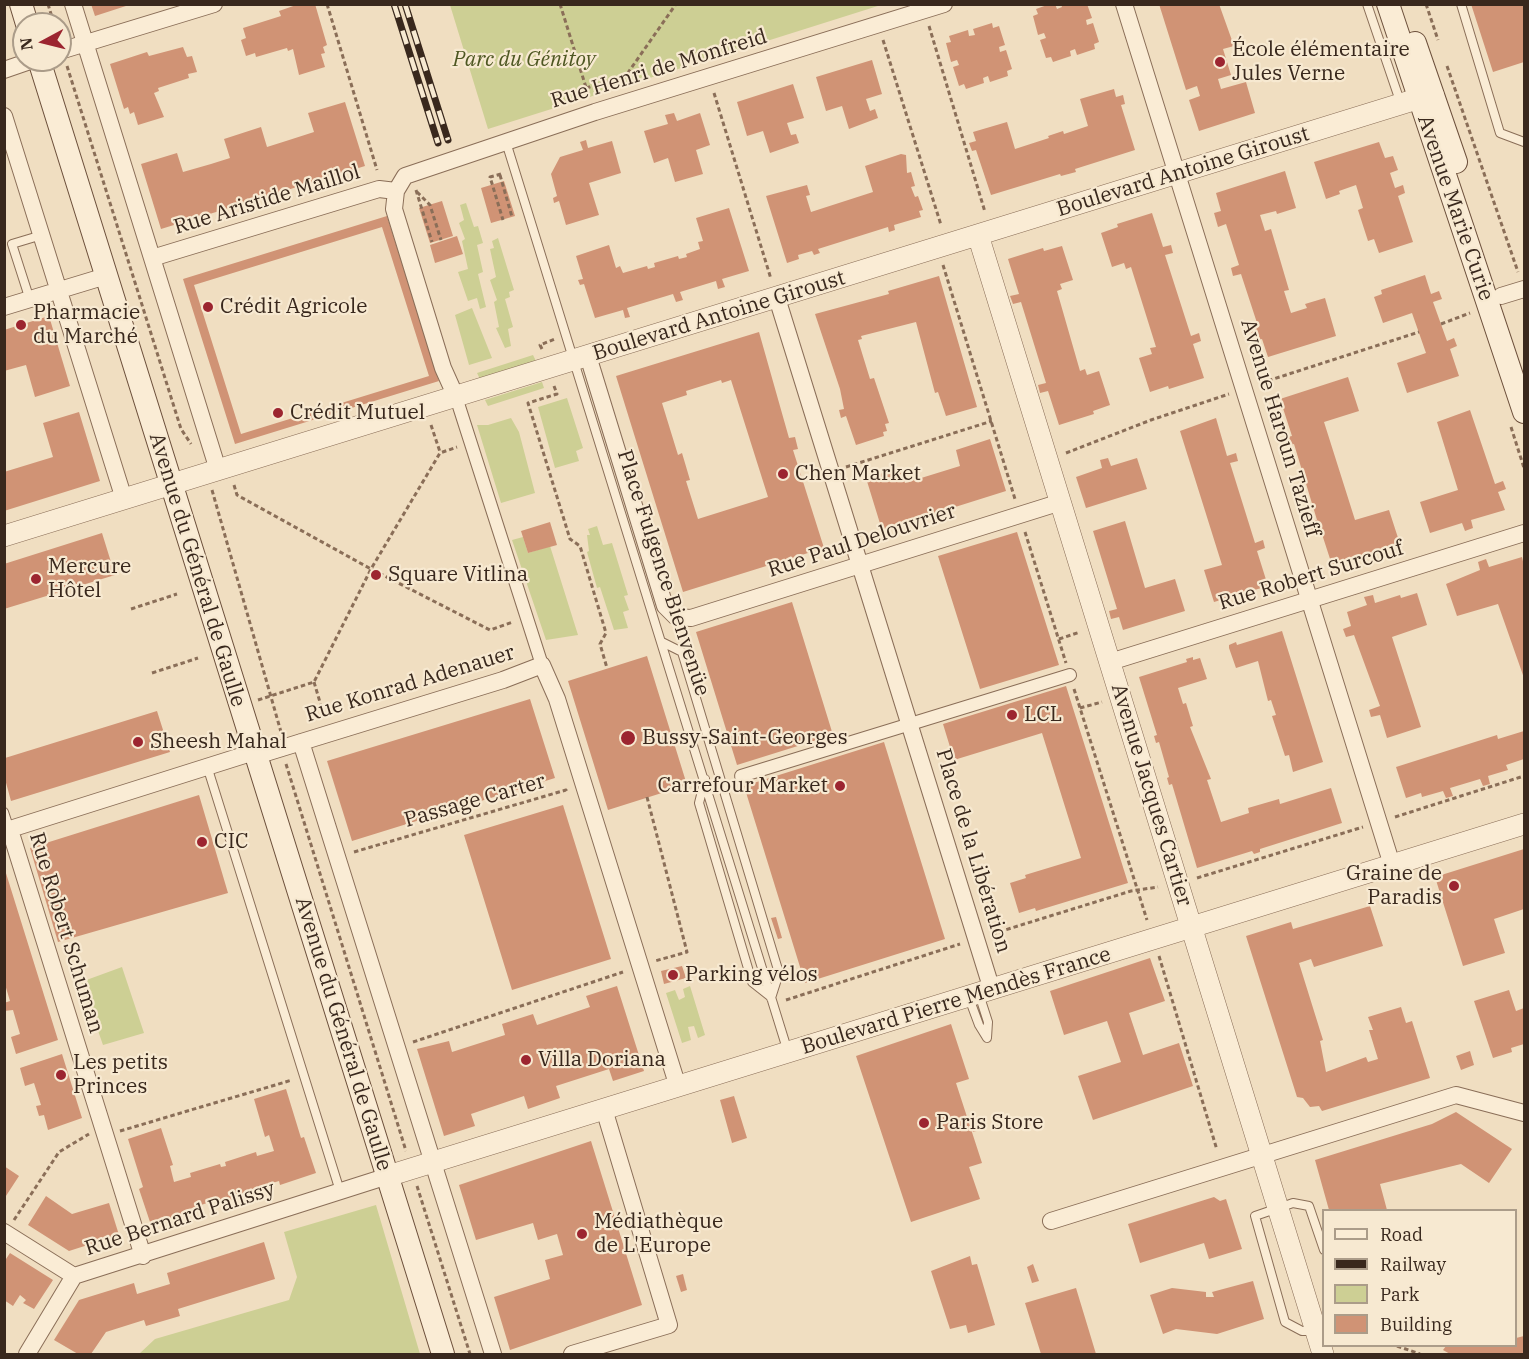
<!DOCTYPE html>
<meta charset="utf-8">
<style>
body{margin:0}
#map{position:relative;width:1529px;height:1359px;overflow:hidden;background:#f0dec1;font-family:"IBM Plex Serif",serif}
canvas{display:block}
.frame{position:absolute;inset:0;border:6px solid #39281d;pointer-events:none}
.legend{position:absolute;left:1322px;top:1209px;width:195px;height:138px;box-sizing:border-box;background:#f7e9d1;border:2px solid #ab9c89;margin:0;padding:8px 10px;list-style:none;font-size:18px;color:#39281d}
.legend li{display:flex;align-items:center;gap:12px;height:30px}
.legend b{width:30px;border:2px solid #ab9c89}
.north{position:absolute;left:12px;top:12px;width:60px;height:60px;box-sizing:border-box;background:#f7e9d1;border:2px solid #ab9c89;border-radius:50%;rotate:263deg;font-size:16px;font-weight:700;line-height:24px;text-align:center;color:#39281d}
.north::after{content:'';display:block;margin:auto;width:21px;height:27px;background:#9c2530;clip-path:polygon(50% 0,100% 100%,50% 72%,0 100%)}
</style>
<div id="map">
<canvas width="1529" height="1359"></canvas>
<div class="frame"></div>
<ul class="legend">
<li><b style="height:8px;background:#faecd5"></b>Road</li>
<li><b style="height:8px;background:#39281d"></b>Railway</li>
<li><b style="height:16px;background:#cdcf94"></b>Park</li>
<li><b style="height:16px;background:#d09375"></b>Building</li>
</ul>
<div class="north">N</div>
</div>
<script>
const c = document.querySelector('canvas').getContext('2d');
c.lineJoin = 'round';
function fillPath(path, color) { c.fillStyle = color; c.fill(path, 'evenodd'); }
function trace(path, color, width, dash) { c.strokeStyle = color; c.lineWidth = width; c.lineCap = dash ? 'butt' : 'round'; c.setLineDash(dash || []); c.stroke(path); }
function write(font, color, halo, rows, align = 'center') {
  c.font = font + ' "IBM Plex Serif",serif'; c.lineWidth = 4.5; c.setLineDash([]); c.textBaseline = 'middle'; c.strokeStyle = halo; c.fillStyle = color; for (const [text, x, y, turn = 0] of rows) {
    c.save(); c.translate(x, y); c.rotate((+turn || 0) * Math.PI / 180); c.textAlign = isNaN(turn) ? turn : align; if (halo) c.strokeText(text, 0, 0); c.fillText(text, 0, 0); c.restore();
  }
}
const green = new Path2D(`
 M450,5V4L881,5L488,129Z
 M466,203L474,227L478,226L483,243L477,245L483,272L478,274L486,307L480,309L477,298L468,301L458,272L468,269L462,241L465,239L459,223L464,220L460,205Z
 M498,238L514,290L509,292L510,297L505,299L513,327L508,329L511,346L505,348L496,328L499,327L494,302L497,300L490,280L496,277L490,249L494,248L492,241Z
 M472,308L492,358L469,365L455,315Z
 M533,355L536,361L480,379L477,373Z
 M542,382L544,388L488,406L485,400Z
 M567,398L583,448L576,451L579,461L555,468L538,407Z
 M511,418L519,432L535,493L501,503L477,425H488Z
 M597,526L603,545L612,543L628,595L624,596L629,610L623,612L628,628L614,630L600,587L597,588L587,552L589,551L587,535H590L588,529Z
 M523,537L528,553L550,546L578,635L546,640L512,540Z
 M122,967L144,1033L103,1045L81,982Z
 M690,986L705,1035L698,1038L694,1026L688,1027L691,1040L682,1043L666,993L675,990L679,1000L685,997L683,989Z
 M376,1205L420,1354H139L155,1339L289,1300L297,1277L284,1232Z`);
const building = new Path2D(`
 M91,4H129V5L95,16Z
 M299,4H315L327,45L323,47L325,53L321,54L325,67L299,75L293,49L288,51L287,48L256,57L255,53L246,56L241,40L246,38L243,28L281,16L279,11Z
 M1050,4H1055L1057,9L1062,7L1061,4H1087L1092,18L1086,20L1087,25L1093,23L1099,42L1094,44L1095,49L1077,55L1075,49L1070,51L1071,56L1053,62L1051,57L1046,58L1040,40L1046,38L1044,33L1038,35L1033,16L1038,14L1036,9Z
 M1159,4H1219L1234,46L1223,49L1231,75L1218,79L1221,89L1246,82L1255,113L1199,131L1189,100L1200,96L1197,86L1186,90Z
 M1471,4H1524V62L1493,72Z
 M992,23L993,28L999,26L1005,45L999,47L1000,52L1006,50L1012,69L1007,71L1008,76L990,82L988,76L983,78L984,83L966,89L964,84L959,86L953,67L959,65L957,60L951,62L946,43L951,42L949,36L968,30L969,36L975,35L973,29Z
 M183,47L187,57L192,56L197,72L188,74L189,78L158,88L159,91L154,93L164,117L138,125L134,112L130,114L128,107L124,109L110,64L147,52L149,56Z
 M872,60L882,94L866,99L870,111L875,109L878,118L849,129L842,106L826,111L816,77Z
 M793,84L804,118L787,123L791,135L796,134L799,143L770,153L763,131L747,136L737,102Z
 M1114,89L1116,97L1123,95L1125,104L1121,105L1135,150L1075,169L1076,172L1061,176L1060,174L991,195L976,150L972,151L969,143L976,141L973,132L1007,122L1015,149L1049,138L1048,136L1063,131L1064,134L1088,126L1080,99Z
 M345,102L365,166L161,229L141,164L177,153L183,172L211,164L230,158L224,139L261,127L267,147L286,141L314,132L308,113Z
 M674,113L677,121L700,113L710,145L696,150L703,174L675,182L668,158L654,163L644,131L668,124L665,115Z
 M586,140L588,148L612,141L621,173L589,183L599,215L566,225L559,201L554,203L553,198L557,196L551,174L560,157L583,150L580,142Z
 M1379,142L1385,158L1393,156L1398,170L1390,173L1395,188L1403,185L1405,193L1398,196L1413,242L1379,253L1374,239L1368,241L1358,210L1363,208L1356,185L1339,191L1340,194L1326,199L1314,162Z
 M901,154L906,155L907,173L911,172L915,186L911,187L915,197L918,196L923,210L919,211L921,217L894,225L895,230L889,232L888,227L818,249L820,253L814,255L812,251L798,255L799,259L787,263L766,196L807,185L810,195L806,196L811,212L873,192L865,166Z
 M1285,171L1296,208L1277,214L1276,211L1260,215L1265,231L1271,229L1289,290L1284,291L1291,313L1307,308L1305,304L1325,298L1336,336L1268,357L1262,339L1254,341L1250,328L1258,326L1241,274L1233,276L1231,268L1239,265L1226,224L1218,227L1214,213L1221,211L1216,193Z
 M504,181L515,216L491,223L481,188Z
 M442,201L453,236L430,243L419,208Z
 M729,208L749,271L722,279L725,287L718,289L716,281L680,292L683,300L676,302L673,294L627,308L630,317L625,318L623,310L595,318L584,284L580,285L578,280L583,279L576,256L609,245L616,268L620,266L623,273L647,266L648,269L655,267L654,263L678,256L679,259L687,257L686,254L700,249L698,242L703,241L696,218Z
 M1152,213L1163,247L1171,245L1173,253L1165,255L1191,336L1199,333L1201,341L1193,344L1204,378L1169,389L1168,386L1150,392L1139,358L1152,354L1150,348L1156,347L1131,267L1126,269L1124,263L1112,267L1101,233L1118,227L1117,224Z
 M387,216L439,381L235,444L183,279ZM382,227L429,376L241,434L194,285Z
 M457,236L463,254L435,263L430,245Z
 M1062,246L1073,280L1060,284L1062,289L1057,291L1080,371L1085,369L1087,375L1099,371L1110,405L1093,411L1094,414L1059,425L1048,391L1040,393L1038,385L1046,383L1021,302L1013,304L1010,296L1019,294L1008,259L1043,248L1044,251Z
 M1425,275L1431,294L1439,291L1442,299L1433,302L1447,341L1454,338L1457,346L1450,349L1459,376L1407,393L1397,363L1426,353L1412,313L1383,323L1374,297L1382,294L1381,290Z
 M939,276L977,407L946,416L938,392L935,393L916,322L861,336L862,339L858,340L870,379L874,378L889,423L885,424L887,431L883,432L884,436L856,445L846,416L841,418L839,410L844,409L840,389L815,314L889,294L888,291Z
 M49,316L70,386L35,397L26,365L4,371V330Z
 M759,332L789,438L795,437L798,449L793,450L824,548L683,592L616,376ZM721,380L722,383L731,380L768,497L698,519L686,481L690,480L682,453L678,455L662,403L687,395L686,391Z
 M1348,377L1359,411L1324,422L1355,520L1389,510L1400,544L1332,565L1320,528L1312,530L1310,522L1317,520L1294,444L1286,446L1283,438L1292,436L1280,399Z
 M1470,410L1495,484L1503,481L1506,489L1498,492L1505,510L1471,520L1473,528L1465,531L1462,523L1430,533L1420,502L1458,490L1437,422Z
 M79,412L100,481L4,511V472L53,457L43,423Z
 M1216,418L1227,456L1236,453L1238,461L1230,463L1255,543L1263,540L1265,548L1257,551L1268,586L1214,602L1204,570L1222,565L1180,431Z
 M990,439L1006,491L882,530L866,478L900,468L905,483L960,466L956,450Z
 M1108,458L1111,466L1137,458L1147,489L1086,508L1076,477L1102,468L1100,460Z
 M1125,521L1145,588L1175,579L1185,611L1123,630L1119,617L1111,619L1109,611L1117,609L1093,531Z
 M550,522L557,545L528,553L521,531Z
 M1017,532L1059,665L980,689L938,556Z
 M102,533L115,575L4,609V564Z
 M1522,557L1524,566V678L1498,604L1457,616L1446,584L1480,570L1478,562L1486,559L1489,567Z
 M1417,593L1427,625L1392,637L1421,727L1387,738L1380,715L1371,717L1369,710L1380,706L1354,635L1346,637L1343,629L1351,626L1347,612L1367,605L1364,597L1373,595L1375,603L1400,595L1401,598Z
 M792,602L833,735L737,765L696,632Z
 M1282,631L1323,762L1293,772L1289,755L1285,756L1272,716L1276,715L1271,700L1268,701L1258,661L1236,668L1229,648V645L1236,642L1237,645Z
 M647,656L687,785L608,810L568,681Z
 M1193,657V660L1200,658L1207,679L1178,688L1183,704L1186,703L1193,726L1190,727L1211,779L1207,780L1221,822L1249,813L1248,808L1279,799L1280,804L1331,788L1342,823L1260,849V852L1254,854L1252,851L1197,868L1172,784L1169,785L1167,778L1169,777L1159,742L1156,743L1154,736L1157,735L1139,677L1187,662L1186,659Z
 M1066,686L1128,883L1036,911L1035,908L1019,913L1010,883L1026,878L1025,875L1081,858L1042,733L954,760L943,724Z
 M530,699L555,778L352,841L327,761Z
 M157,711L170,752L11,801L5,779V758Z
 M1524,731V759L1506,765L1508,770L1488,776L1490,784L1483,786L1480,779L1450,788L1453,796L1446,798L1443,791L1422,797L1421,793L1406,798L1396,767L1497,735L1498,739Z
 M884,742L945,939L805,983L744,786Z
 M199,795L228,893L58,942L30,848Z
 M563,805L611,959L512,990L464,835Z
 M1524,849V909L1494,919L1505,953L1463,966L1435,877Z
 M5,870L58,1040L16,1054L11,1037L20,1034L13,1010L4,1011V1003L10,1001L4,981Z
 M1370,906L1383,946L1314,967L1311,959L1299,963L1323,1040L1320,1041L1326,1072L1366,1057L1368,1062L1378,1059L1369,1030H1373L1368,1017L1401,1007L1406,1023L1412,1021L1430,1078L1322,1111L1319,1106L1310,1107L1303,1098L1297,1097L1246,936L1291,922L1293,929Z
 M776,917L782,938L778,939L771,918Z
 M1150,958L1165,1001L1129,1013L1143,1055L1179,1043L1193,1086L1093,1120L1078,1076L1121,1062L1107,1021L1064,1035L1050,991Z
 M682,966L686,978L664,984L661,971Z
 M617,986L644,1071L613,1081L609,1069L556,1086L560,1098L528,1109L524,1096L471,1114L475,1126L444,1136L417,1049L449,1041L452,1052L505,1035L502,1024L533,1014L537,1025L590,1007L586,996Z
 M1509,990L1516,1011L1524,1008V1044L1511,1048L1512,1052L1493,1058L1474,1001Z
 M951,1024L969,1079L956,1083L982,1163L969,1167L980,1199L911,1222L856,1056Z
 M1470,1051L1474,1065L1461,1070L1456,1056Z
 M62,1054L82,1118L48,1130L44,1115L39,1116L36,1106L41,1105L34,1083L25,1086L20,1068Z
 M286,1089L301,1138L304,1137L316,1173L280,1185L279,1181L249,1190L250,1194L218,1204L216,1200L186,1210L187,1214L151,1225L139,1189L143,1187L128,1139L161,1128L173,1165L170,1166L174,1182L191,1177L190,1173L220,1164L221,1167L226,1166L225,1162L256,1152L257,1156L274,1151L269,1135L265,1137L254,1099Z
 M734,1096L747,1138L732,1143L720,1100Z
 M1456,1112L1512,1149L1489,1183L1461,1164L1380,1184L1387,1210H1329L1315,1160L1432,1124Z
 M979,1118L983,1129L973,1132L970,1121Z
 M591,1141L642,1305L510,1350L494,1297L550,1279L545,1260L563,1255L557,1234L538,1240L533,1223L476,1240L459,1185Z
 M4,1166L19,1176L4,1199Z
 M46,1196L72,1214L109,1203L119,1235L69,1251L28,1225Z
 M1214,1197L1220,1201L1226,1199L1242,1249L1209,1259L1204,1243L1140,1263L1128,1224Z
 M264,1242L275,1279L178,1309L180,1316L146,1326L144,1320L106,1332L91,1354H78L54,1340L79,1300L134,1283L137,1294L170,1284L167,1273Z
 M10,1253L53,1280L34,1309L23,1303L26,1300L20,1295L13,1306L4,1300V1262Z
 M970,1256L972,1265L977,1264L995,1325L968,1333L966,1325L950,1329L931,1271Z
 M1033,1264L1039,1281L1032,1283L1027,1267Z
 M683,1274L687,1290L681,1292L676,1276Z
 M1253,1281L1264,1319L1217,1334L1176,1329L1163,1334L1150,1295L1172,1288L1206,1292V1297H1214L1212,1292Z
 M1076,1288L1096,1354H1041L1025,1303Z
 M1524,1336V1354H1450L1443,1350L1446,1346H1516V1338Z`);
const path = new Path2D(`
 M48,4L54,24
 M327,4L377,170
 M560,4L589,97
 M1426,4L1438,40
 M929,26L985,212
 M883,40L941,225
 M67,66L181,429L191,444
 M1447,66L1518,272
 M586,88L625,77L676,4
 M714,93L771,279
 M501,174L490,177L503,220
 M500,175L512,217
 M416,190L432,242
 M417,192L430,205L441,240
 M943,265L1015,499
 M1441,324L1470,313
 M542,349L540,345L555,339
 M1261,383L1419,332
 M554,386L557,394L528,403L570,539L580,546L606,633L600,644L607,668
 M431,425L440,452
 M1511,427L1524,468
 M1066,453L1151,420L1229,394
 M846,467L992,421
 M234,485L237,495L371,569L490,630L513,622
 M212,490L281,732
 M1025,532L1066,663
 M131,609L177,594
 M1059,639L1080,632
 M152,673L198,658
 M314,682L322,709
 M1074,689L1147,920
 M258,700L314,682L371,569L440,453L457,447
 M1080,708L1102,702
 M286,764L406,1151
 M647,797L687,952L655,961
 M1395,817L1524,776
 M354,852L566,790L567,793
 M1197,878L1363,827
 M992,934L1131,891L1158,887
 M1159,956L1217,1150
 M786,1000L960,944
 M413,1042L623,972
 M120,1131L292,1080
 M417,1186L470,1354
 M14,1220L59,1152L89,1134
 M1397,1346L1420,1354`);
const service = new Path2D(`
 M1367,4L1401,104
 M1461,4L1500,133L1524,142
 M506,142L788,1052
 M30,300L12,244L42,235
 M662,642L682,652L779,973L771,998
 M207,766L340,1191
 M705,779L699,803L750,975L752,982L771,997
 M4,812L10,830
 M969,998L979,1025L987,1038L988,1022L979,994
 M1314,1331H1302L1285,1322L1255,1216L1293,1203L1309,1206L1324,1250`);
const pedestrian = new Path2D(`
 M456,397L542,665
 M741,776L1070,675`);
const minor = new Path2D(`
 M73,4L218,470
 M1124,4L1392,865
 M60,51L214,4
 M4,70L33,60
 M4,116L124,499
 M152,258L379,189L396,191
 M1501,296L1524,289
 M777,298L992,990
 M4,307L106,276
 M588,356L665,606L676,617L691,618L1061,502
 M456,397L443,368L394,209L396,191L405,176L595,112L944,4
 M1110,662L1524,533
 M301,742L493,1354
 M256,756L503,680L542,665L557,699L678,1087
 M10,830L143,1256
 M4,831L254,752
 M1051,1221L1456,1095L1524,1113
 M4,1232L74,1276
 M27,1354L74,1276L388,1176
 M572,1354L669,1325L604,1109`);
const tertiary = new Path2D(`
 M978,235L1323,1354
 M4,536L1433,94
 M388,1176L1524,824`);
const secondary = new Path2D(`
 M21,4L27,24
 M1388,4L1524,412
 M1415,43L1456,162
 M39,60L443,1354`);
const rail = new Path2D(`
 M394,4L438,143
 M405,4L448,140`);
const markers = [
 [1220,62,6,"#9c2530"],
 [208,307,6,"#9c2530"],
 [21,325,6,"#9c2530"],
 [278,413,6,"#9c2530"],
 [783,474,6,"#9c2530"],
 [376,575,6,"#9c2530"],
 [36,579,6,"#9c2530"],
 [1012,715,6,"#9c2530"],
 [628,738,8,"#9c2530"],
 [138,742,6,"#9c2530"],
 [840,786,6,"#9c2530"],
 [202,842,6,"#9c2530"],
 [1454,886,6,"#9c2530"],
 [673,975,6,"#9c2530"],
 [526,1060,6,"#9c2530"],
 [61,1075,6,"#9c2530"],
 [924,1123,6,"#9c2530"],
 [582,1234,6,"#9c2530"]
];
const poiNames = [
 ["École élémentaire",1232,50],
 ["Jules Verne",1232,74],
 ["Crédit Agricole",220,307],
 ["Pharmacie",33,313],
 ["du Marché",33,337],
 ["Crédit Mutuel",290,413],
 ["Chen Market",795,474],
 ["Mercure",48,567],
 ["Hôtel",48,591],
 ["Square Vitlina",388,575],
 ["LCL",1024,715],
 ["Bussy-Saint-Georges",642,738],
 ["Sheesh Mahal",150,742],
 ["Carrefour Market",828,786,"right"],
 ["CIC",214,842],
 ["Graine de",1442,874,"right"],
 ["Paradis",1442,898,"right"],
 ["Parking vélos",685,975],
 ["Villa Doriana",538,1060],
 ["Les petits",73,1063],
 ["Princes",73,1087],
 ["Paris Store",936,1123],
 ["Médiathèque",594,1222],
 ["de L'Europe",594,1246]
];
const parkNames = [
 ["Parc du Génitoy",524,60]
];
const streetNames = [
 ["Rue Henri de Monfreid",659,69,-17],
 ["Boulevard Antoine Giroust",1183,172,-17],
 ["Rue Aristide Maillol",267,200,-17],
 ["Avenue Marie Curie",1455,208,71],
 ["Boulevard Antoine Giroust",719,316,-17],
 ["Avenue Haroun Tazieff",1280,428,73],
 ["Rue Paul Delouvrier",862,541,-18],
 ["Avenue du Général de Gaulle",197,570,73],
 ["Place Fulgence Bienvenüe",663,573,72],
 ["Rue Robert Surcouf",1311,576,-17],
 ["Rue Konrad Adenauer",410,684,-17],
 ["Avenue Jacques Cartier",1151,795,73],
 ["Passage Carter",475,801,-16],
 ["Place de la Libération",973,851,73],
 ["Rue Robert Schuman",66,933,73],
 ["Boulevard Pierre Mendès France",956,1001,-17],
 ["Avenue du Général de Gaulle",343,1034,73],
 ["Rue Bernard Palissy",180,1219,-18]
];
fillPath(green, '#cdcf94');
fillPath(building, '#d09375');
trace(service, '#8a6e58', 10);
trace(pedestrian, '#8a6e58', 14);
trace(minor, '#8a6e58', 18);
trace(tertiary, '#8a6e58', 22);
trace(secondary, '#6c4f3b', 24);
trace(path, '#8a6e58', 3, [4.5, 3]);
trace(service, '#faecd5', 8);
trace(pedestrian, '#faecd5', 12);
trace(minor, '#faecd5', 16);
trace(tertiary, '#faecd5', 21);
trace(secondary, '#faecd5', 22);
trace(rail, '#39281d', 7);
trace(rail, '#f7e9d1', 4.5, [14]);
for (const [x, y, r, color] of markers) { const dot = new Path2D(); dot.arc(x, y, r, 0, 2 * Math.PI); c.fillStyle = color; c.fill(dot); trace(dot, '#f7e9d1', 2); }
write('21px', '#39281d', '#f7e9d1', poiNames, 'left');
write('italic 21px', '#4e5722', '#f7e9d1', parkNames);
write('21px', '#39281d', '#f7e9d1', streetNames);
</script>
